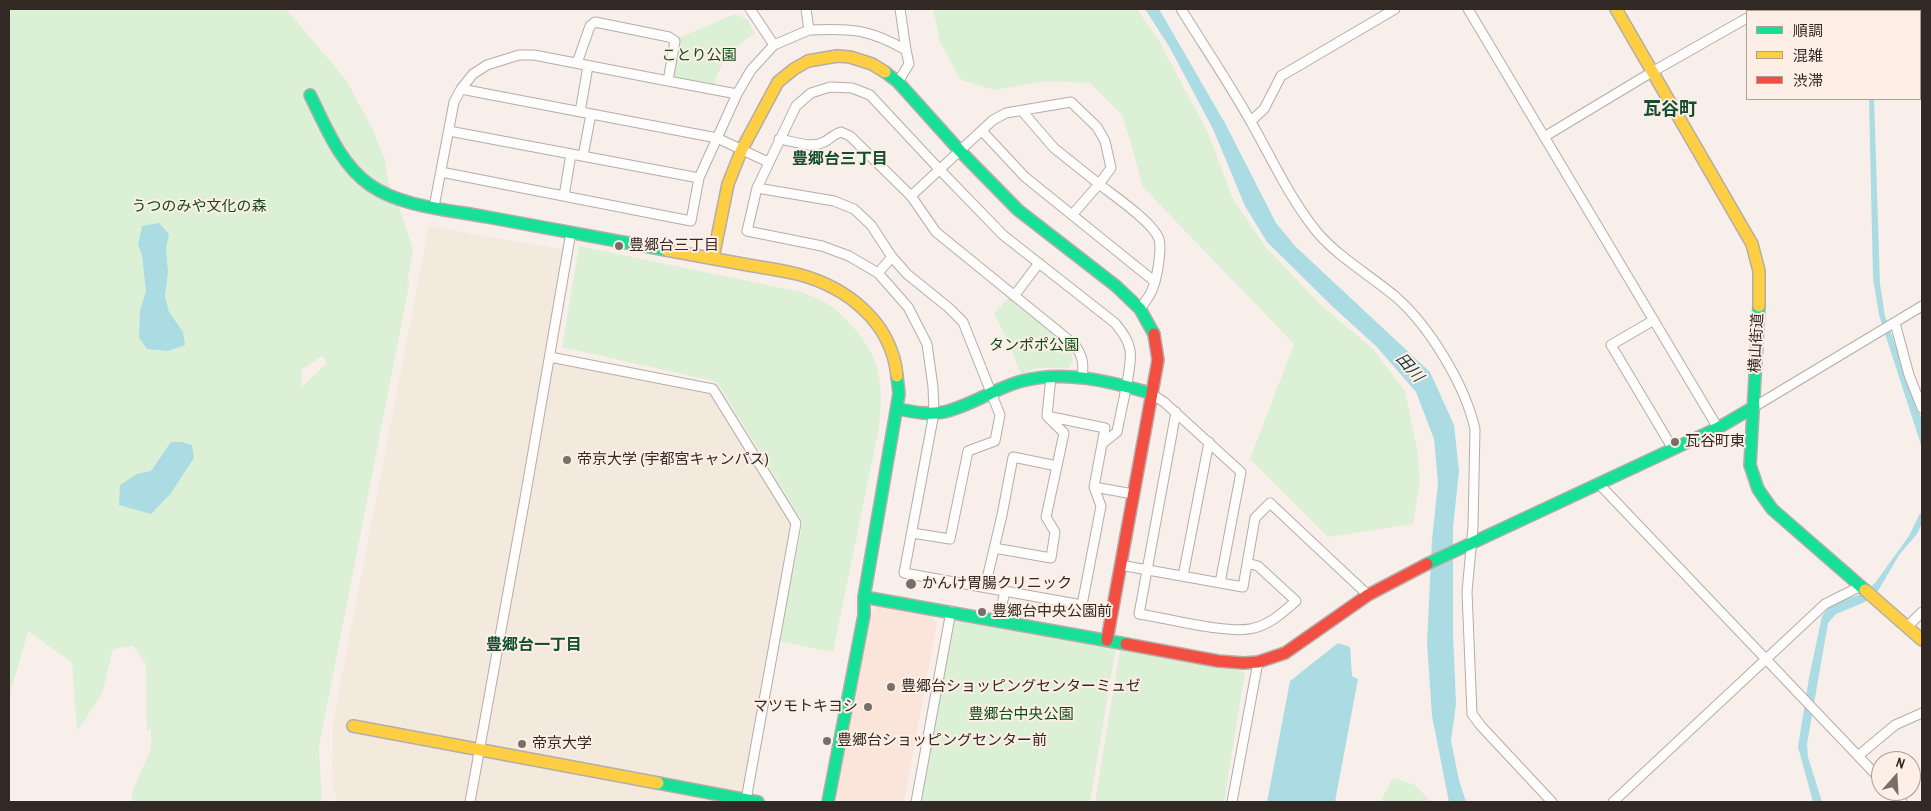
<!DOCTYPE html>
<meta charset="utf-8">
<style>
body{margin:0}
#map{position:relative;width:1931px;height:811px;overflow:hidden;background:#f8efeb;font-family:"Archivo Narrow","Noto Sans JP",sans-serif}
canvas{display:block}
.frame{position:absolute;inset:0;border:10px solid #332924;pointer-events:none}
.legend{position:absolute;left:1746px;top:10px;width:175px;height:90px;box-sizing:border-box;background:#fdeee6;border:1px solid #ac9f98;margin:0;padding:6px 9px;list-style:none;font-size:15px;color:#332924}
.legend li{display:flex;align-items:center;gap:10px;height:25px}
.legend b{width:25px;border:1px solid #ac9f98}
.north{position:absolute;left:1871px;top:751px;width:50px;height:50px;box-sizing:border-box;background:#fdeee6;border:1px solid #ac9f98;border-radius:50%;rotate:19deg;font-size:14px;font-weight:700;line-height:20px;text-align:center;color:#332924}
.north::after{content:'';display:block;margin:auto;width:18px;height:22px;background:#786e6a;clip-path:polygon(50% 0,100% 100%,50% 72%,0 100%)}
</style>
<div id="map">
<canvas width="1931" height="811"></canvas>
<div class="frame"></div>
<ul class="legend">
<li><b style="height:6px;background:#16e098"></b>順調</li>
<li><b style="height:6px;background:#ffcf43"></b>混雑</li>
<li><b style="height:6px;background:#f24e42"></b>渋滞</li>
</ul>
<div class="north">N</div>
</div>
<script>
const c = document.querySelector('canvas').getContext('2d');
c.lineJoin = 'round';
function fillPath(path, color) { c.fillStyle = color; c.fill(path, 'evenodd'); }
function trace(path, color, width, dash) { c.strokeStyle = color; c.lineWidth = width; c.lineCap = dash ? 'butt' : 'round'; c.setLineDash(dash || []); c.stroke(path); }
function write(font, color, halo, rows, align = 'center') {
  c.font = font + ' "Archivo Narrow","Noto Sans JP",sans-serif'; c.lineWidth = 4; c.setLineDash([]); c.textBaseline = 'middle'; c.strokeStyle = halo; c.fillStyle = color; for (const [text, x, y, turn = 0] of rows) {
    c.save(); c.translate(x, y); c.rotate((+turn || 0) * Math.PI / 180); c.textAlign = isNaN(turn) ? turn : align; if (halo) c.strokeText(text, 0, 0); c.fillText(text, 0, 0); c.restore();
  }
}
const built = new Path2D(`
 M877,605L929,614L937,623L904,802H839L836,798L869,616Z`);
const education = new Path2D(`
 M429,226L564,250L545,360L709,394L791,526L741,802H337L332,780L333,722Z`);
const green = new Path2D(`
 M9,9H286L346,80L373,130L385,160L388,182L405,224L413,251L407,283L410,280L319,747L322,802H131L133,790L151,748V728L147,731L146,665L133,646L113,649L102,694L77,731L72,663L28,631L9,698ZM322,356L327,363L302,387L301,370Z
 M933,9H1137L1158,39L1208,133L1233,199L1267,249L1321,305L1374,350L1405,391L1418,454L1420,482L1413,524L1328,537L1250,459L1294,344L1143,187L1123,116L1090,83L1046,81L995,90L961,80L940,42Z
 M735,14L747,19L755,33C734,48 720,60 714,86L671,78L678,38Z
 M579,246L801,292C809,295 818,298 826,303C835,308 845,318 852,326C881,358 884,385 879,427L833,652L778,641L803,522L717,382L562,347Z
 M1009,297L1068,344L1073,360L1069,368H1037L1021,374L1007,339L994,314Z
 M962,616L1116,647L1090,802H921L954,622Z
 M1120,650L1245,672L1224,802H1095Z
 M1393,778L1415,785L1431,802H1380Z`);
const water = new Path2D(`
 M1145,9H1159L1226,125L1276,223L1296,247L1430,372L1454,425L1459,471L1453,528V633L1456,704L1451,741L1459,780L1466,802H1449L1432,716L1427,643L1432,540L1438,483L1434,439L1416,392L1376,346L1333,307L1267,242L1245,206L1213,129L1170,48Z
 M1869,99H1874L1880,284L1885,316L1922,420V448L1879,315L1873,278Z
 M159,223L169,234L166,248L168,272L165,296L169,312L183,332L185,345L168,351L147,349L139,338L140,311L146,291L142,255L138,245L142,226Z
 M171,442H182L192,445L194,458L171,493L151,514L119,505L120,485L137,474L151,471Z
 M1922,512V523L1917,534L1899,555L1878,591L1865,602L1836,614L1828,623L1807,744L1808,757L1822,802H1813L1798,747L1809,678L1822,616L1829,607L1839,601L1862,594L1875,583L1909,536L1919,515Z
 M1338,643L1350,647L1352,676L1358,679L1335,802H1267L1290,681Z`);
const street = new Path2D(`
 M750,9L774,45
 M806,9L809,30C851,28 869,29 906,50L909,64L898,82
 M900,9L906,50
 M1181,9C1204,46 1229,83 1251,122C1272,159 1290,199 1317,232C1338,257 1371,276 1396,297C1430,327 1465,385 1475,429L1473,527L1467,592L1472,714L1481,726L1552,802
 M1468,9L1718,428
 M1800,9L1806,11
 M1759,11L1764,9
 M1836,11H1855
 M1920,43L1922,45
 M577,63L590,26L595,22L669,37L675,41L668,81L737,94
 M461,89L717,138L768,162
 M1022,111L1054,148L1099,184L1072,215
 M580,112L588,66
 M1251,121L1264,109L1281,76L1395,9
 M449,131L699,178
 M982,131L1025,177L1154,281
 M1544,137L1652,72L1747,18
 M779,139C793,141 811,149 824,142C830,139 834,134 841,132L850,136L911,196L936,232L1075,345C1083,357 1084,364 1082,378
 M583,156L591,114
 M441,172L691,221L699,178L737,94L751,70L774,45L809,30
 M757,188L834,201L854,209L871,225L892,257L907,274L949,308L963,322L1000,415L995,441L968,451L950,539L912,533
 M564,196L571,154
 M911,196L993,120L1006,113L1071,102L1097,127L1105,141L1111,168L1099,184C1114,196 1153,222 1159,239C1162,250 1157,279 1152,290C1150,296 1144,303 1140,309
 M434,207L454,102L461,89L473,74L487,65L519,55H534L668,81
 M878,273L892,257
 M1014,296L1039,263
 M1654,320L1611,345L1673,449
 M1895,323L1909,375L1922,408
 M550,357L713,389L796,523L746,800
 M1150,393L1164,402L1241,472L1220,583
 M1754,407L1922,306
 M1176,412L1139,614C1167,618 1229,635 1254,628C1271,624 1283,612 1296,601L1258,566L1247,563
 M1047,416L1105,428L1094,487L1101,506L1082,605L904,573L934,413L933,387L927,344L908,307L878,273L849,256L822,246L747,231L757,188L796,106L811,93L830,87L852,88L870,95L940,170L1003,235L1115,323C1122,332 1128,339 1130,350C1133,365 1120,414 1117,432L1102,444
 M1599,484L1881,780
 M1094,487L1133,494
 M994,548L1051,558L1055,532L1046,517L1057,466
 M1120,565L1243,587L1255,518L1270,503L1368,595
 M1183,576L1209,442
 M985,587L1002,515L1013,457L1057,466L1064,433L1047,416L1051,376
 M998,620L1005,592
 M1907,627L1922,612
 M1858,756L1895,725L1922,713
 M1891,791L1902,802
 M470,802L525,498L571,232
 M916,802L951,611
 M1232,802L1258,662
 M1613,802L1825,604L1861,586`);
const fast = new Path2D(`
 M885,72L898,82L960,151L1018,210L1116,286L1140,309L1154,334
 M310,95C326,127 340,164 370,185C401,207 451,210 487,217C546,228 606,239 666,250
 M1759,306L1750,465L1758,489L1772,509L1865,590
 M898,409C913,412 929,415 944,412C971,406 995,388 1022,381C1064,370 1109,381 1150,393
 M1427,564L1718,428L1754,407
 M864,597L1126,644
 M658,783L758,802
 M828,802L864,615V597L899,394L897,376`);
const slow = new Path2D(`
 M1616,9L1752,244L1759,271V306
 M666,250C693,255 721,260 748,265C765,268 781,270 797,274C848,287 892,323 897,376
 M713,258L728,184L742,149L778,82L794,69L808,61L837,56L850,57L872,64L885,72
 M1865,590L1922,640
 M353,726L658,783`);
const jam = new Path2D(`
 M1107,640L1158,360L1154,334
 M1126,644L1218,661L1243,663L1258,662L1285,653L1368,595L1427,564`);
const markers = [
 [619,246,5,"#786e6a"],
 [1675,442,5,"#786e6a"],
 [567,460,5,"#786e6a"],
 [911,584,6,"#786e6a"],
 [982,612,5,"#786e6a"],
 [891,687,5,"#786e6a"],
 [868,707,5,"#786e6a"],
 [827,741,5,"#786e6a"],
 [522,744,5,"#786e6a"]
];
const parkNames = [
 ["ことり公園",699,56],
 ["うつのみや文化の森",199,207],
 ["タンポポ公園",1034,346],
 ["豊郷台中央公園",1021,715]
];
const poiNames = [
 ["豊郷台三丁目",629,246],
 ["瓦谷町東",1685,442],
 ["帝京大学 (宇都宮キャンパス)",577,460],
 ["かんけ胃腸クリニック",922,584],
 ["豊郷台中央公園前",992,612],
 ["豊郷台ショッピングセンターミュゼ",901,687],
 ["マツモトキヨシ",858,707,"right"],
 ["豊郷台ショッピングセンター前",837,741],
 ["帝京大学",532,744]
];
const streetNames = [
 ["横山街道",1757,343,-87]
];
const neighbourhoodNames = [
 ["豊郷台三丁目",840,160],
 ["豊郷台一丁目",534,646]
];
const waterNames = [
 ["田川",1409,368,49]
];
const quarterNames = [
 ["瓦谷町",1670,110]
];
fillPath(built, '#fbe5da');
fillPath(education, '#f3eadd');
fillPath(green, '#dcf0d6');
fillPath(water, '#abdce3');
trace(street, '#b5ada9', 11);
trace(fast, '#b5ada9', 14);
trace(slow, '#b5ada9', 14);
trace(jam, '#b5ada9', 14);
trace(street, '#fefdfc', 9);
trace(fast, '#16e098', 11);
trace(slow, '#ffcf43', 11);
trace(jam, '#f24e42', 11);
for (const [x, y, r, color] of markers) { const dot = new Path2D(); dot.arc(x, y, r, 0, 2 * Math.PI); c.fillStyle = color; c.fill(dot); trace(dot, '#fdeee6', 2); }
write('15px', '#0e4c16', '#fdeee6', parkNames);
write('15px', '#332924', '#fdeee6', poiNames, 'left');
write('15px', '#332924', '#fdeee6', streetNames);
write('bold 16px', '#124f31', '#fdeee6', neighbourhoodNames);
write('italic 16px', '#0f3439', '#fdeee6', waterNames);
write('bold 18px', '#124f31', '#fdeee6', quarterNames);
</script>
